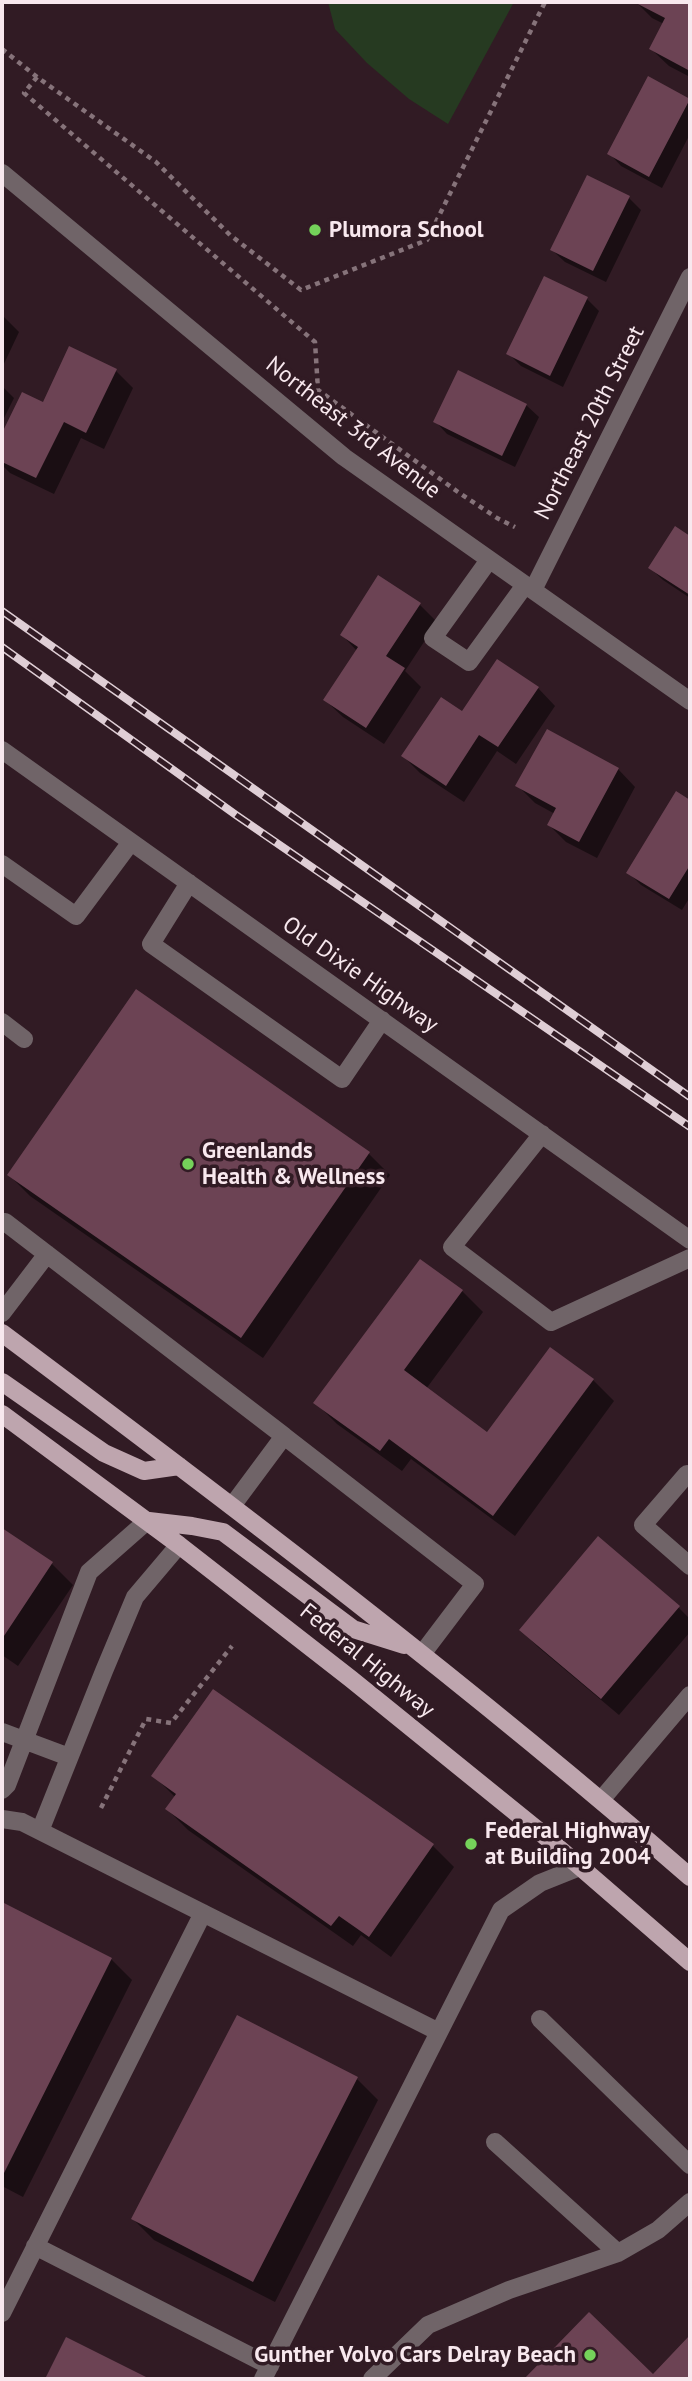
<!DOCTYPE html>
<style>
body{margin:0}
#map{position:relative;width:692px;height:2381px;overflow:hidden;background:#311b24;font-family:"PT Sans",sans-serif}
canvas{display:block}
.frame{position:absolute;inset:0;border:4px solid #f8e8ee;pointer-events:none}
</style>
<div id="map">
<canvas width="692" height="2381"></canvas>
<div class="frame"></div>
</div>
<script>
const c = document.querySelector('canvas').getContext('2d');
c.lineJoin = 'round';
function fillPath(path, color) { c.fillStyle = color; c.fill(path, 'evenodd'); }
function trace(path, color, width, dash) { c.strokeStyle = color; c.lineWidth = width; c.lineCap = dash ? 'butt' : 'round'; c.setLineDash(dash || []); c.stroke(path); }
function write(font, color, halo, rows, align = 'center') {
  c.font = font + ' "PT Sans",sans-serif'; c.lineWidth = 7; c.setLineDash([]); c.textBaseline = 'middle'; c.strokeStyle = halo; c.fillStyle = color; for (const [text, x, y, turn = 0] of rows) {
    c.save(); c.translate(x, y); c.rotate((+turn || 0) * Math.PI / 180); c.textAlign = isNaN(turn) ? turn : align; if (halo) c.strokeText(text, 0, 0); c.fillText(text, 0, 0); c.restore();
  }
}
const green = new Path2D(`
 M328,2H514L448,124L409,99L367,63L335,29Z`);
const shadow = new Path2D(`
 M636,2H690V77L669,66L651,49L664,24L652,18Z
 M689,100L690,134L662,188L621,166L609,153Z
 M629,198L641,210L606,282L565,262L552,250Z
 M545,279L587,299L599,311L563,387L521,366L508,353Z
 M2,315L19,332L2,368Z
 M116,371L133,388L104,449L81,438L54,494L10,473L2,465V437L23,394L43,404Z
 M2,386L14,398L2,422Z
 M526,405L539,417L515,467L447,434L435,421Z
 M675,528L690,538V598L663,580L650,568Z
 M420,605L437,622L405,671L421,687L384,744L343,717L325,700L357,651L342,635Z
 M538,688L555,706L516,764L497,751L464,802L420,773L403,756L462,713Z
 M618,769L635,787L597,858L566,842L549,825L555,814L535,803L518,786Z
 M677,794L690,802V897L682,910L641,885L628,872Z
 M369,1154L390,1175L263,1358L30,1196L9,1175Z
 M462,1291L483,1312L426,1389L488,1434L593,1380L614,1401L515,1536L411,1459L402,1471L337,1424L316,1403Z
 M2,1530L52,1564L73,1585L18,1666L2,1655Z
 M679,1608L690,1619V1632L619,1715L538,1647L521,1630Z
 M154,1776L433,1846L454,1867L391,1957L361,1935L353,1946L188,1830L167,1809L176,1798Z
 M2,1904L111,1959L132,1980L23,2197L2,2186Z
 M357,2079L378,2100L275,2302L154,2240L133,2219Z
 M589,2314L653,2376L690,2338V2379H526Z
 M67,2340L146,2379H47Z`);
const building = new Path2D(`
 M634,2H690V71L649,49L665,18Z
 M648,76L690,99L649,177L607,154Z
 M587,175L630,196L593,271L550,250Z
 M544,276L588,297L550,376L506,354Z
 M69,346L117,369L86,433L64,422L36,478L2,462V433L22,392L43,402Z
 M458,370L527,404L502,456L433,422Z
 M675,526L690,536V595L648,568Z
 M378,575L421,603L386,656L405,668L366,728L323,700L358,647L340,635Z
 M497,659L539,687L498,747L479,735L446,786L401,756L441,697L462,711Z
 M547,729L619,768L579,842L547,825L556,808L515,786Z
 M676,791L690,800V865L669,899L626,873Z
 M136,989L370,1152L241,1338L7,1175Z
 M420,1259L463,1290L404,1370L487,1432L550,1347L594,1379L493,1516L389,1439L380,1451L313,1403Z
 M2,1528L53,1562L2,1639Z
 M598,1536L680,1606L601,1699L519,1630Z
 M213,1689L434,1844L369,1937L339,1916L331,1926L165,1809L176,1794L151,1776Z
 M2,1902L112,1958L2,2177Z
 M237,2015L358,2077L253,2282L131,2219Z
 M589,2312L653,2374L690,2335V2379H524Z
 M66,2337L150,2379H45Z`);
const path = new Path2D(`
 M2,49L37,77L156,162L230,235L301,290L427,240L545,2
 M37,77L24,93L315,342L318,390L458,492L497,518L515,527
 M101,1808L146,1719L171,1723L232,1646`);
const minor = new Path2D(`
 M2,173L344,457L690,701
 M489,560L433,638L469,662L525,585
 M533,590L690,277
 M2,750L690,1240
 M2,864L76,916L131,842
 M189,883L151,944L342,1079L382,1020
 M2,1022L24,1039
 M542,1134L452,1247L551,1322L690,1258
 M5,1222L284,1436
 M2,1313L47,1254
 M690,1477L687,1474L643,1525L690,1566
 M232,1506L284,1436L475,1584L422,1654
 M2,1732L69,1757
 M2,1790L7,1785L89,1572L147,1521
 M601,1800L690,1695
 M2,1819L22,1822L439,2032
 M40,1831L104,1671L135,1597L179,1545
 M540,2019L690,2165
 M495,2142L618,2253
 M35,2246L270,2366
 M2,2313L203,1913
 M263,2379L501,1910L540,1883L580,1867
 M372,2379L428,2325L509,2290L618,2253L658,2230L690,2202`);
const major = new Path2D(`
 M2,1333C236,1508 470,1685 690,1877
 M2,1382L104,1453L144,1471L179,1466
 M2,1414L179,1545L351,1679L540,1832L690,1962
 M149,1521L192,1526L223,1532L353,1629L404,1645`);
const rail = new Path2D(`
 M2,611L690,1097
 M2,647L236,815L690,1127`);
const markers = [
 [315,230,7,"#75d25a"],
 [188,1164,7,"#75d25a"],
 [471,1844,7,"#75d25a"],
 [590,2355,7,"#75d25a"]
];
const poiNames = [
 ["Plumora School",329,230],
 ["Greenlands",202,1151],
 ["Health & Wellness",202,1177],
 ["Federal Highway",485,1831],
 ["at Building 2004",485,1857],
 ["Gunther Volvo Cars Delray Beach",576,2355,"right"]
];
const streetNames = [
 ["Northeast 20th Street",590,423,-63],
 ["Northeast 3rd Avenue",353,428,38],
 ["Old Dixie Highway",360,975,35],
 ["Federal Highway",367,1661,39]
];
fillPath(green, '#263a21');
fillPath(shadow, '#0007');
fillPath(building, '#6c4354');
trace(path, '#86737a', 4.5, [5, 5]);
trace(minor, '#706468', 18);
trace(major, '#bea5ae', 18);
trace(rail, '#dfced5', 8);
trace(rail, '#311b24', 5, [16]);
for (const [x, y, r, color] of markers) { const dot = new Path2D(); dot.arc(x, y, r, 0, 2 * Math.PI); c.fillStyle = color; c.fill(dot); trace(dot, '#311b24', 2.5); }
write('bold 23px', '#f8e8ee', '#311b24', poiNames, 'left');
write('23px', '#f8e8ee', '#311b24', streetNames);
</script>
